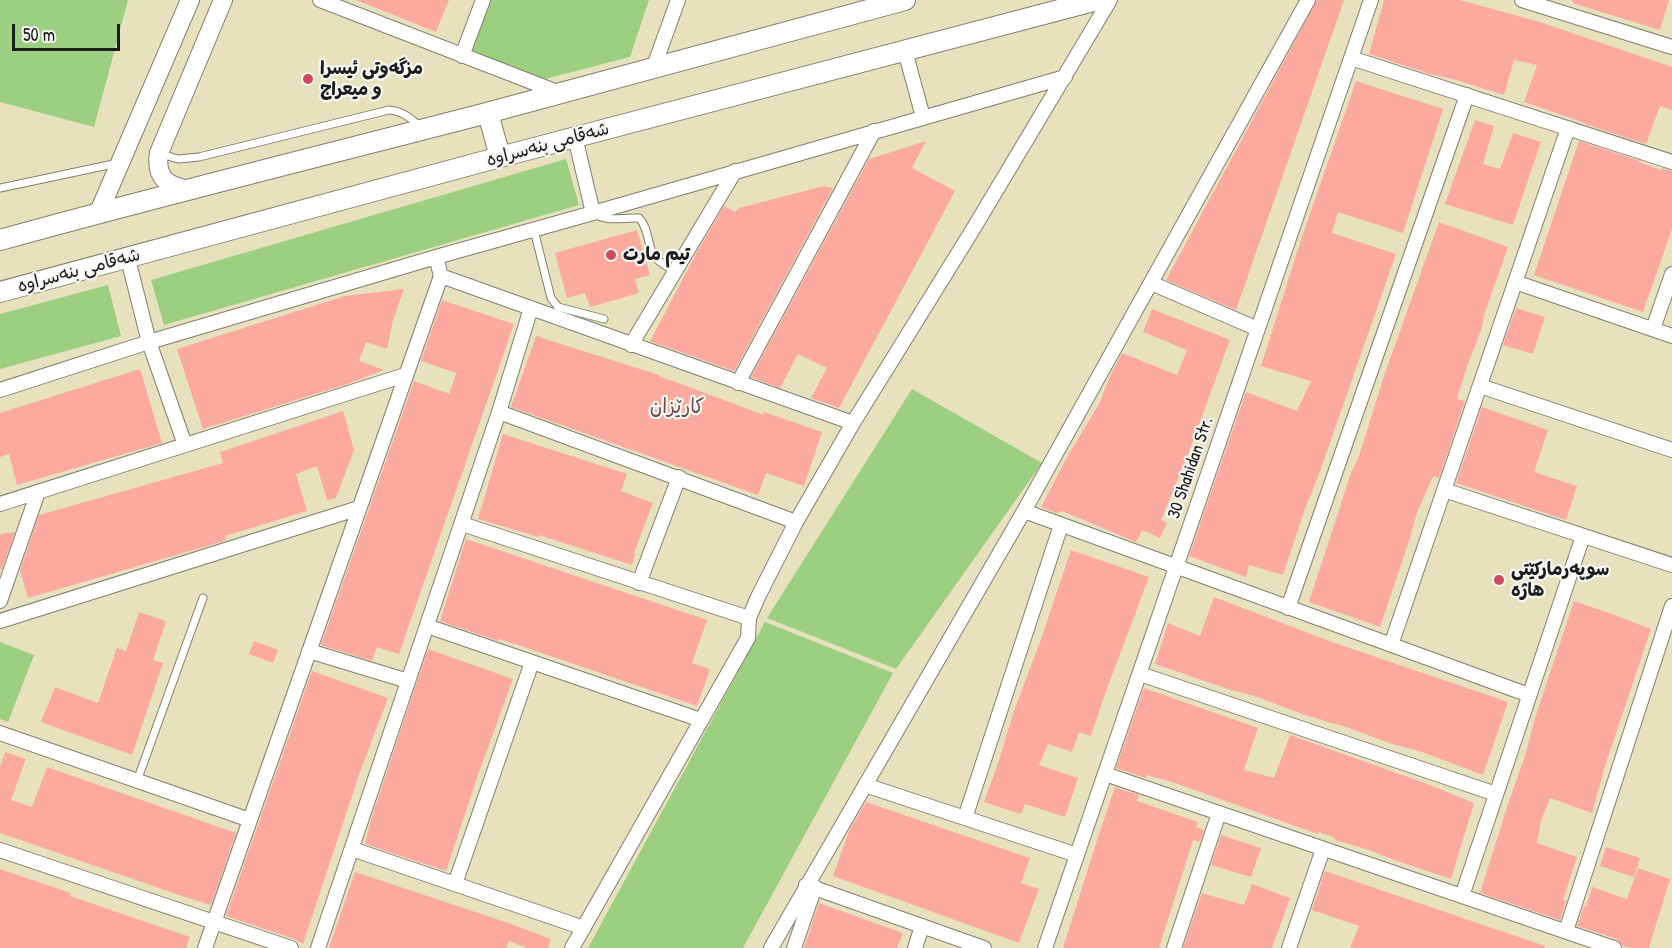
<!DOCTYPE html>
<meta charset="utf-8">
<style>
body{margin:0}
#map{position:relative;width:1672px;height:948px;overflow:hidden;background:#e8e1be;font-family:"Patrick Hand",sans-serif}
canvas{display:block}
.scale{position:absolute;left:12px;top:24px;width:108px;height:27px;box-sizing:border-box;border:3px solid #1c1c1c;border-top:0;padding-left:8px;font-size:18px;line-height:21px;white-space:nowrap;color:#1c1c1c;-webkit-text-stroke:4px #f6f6f2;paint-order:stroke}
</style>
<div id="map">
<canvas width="1672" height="948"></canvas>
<div class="scale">50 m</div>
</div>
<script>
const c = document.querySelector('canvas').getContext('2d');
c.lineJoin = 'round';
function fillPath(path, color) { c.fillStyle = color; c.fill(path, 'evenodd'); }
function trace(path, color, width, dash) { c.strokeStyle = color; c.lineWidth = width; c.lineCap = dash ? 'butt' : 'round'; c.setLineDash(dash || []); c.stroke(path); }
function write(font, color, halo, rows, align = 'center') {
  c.font = font + ' "Patrick Hand","Playpen Sans Arabic",sans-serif'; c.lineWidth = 4.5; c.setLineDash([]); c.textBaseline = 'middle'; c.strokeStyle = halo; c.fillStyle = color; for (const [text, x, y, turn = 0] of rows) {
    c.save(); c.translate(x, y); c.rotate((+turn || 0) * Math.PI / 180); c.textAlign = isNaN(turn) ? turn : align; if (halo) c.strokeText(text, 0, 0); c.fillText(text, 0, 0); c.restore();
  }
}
const green = new Path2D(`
 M0,0H128L94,127L0,102Z
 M479,0H649L630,57L541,80L460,50Z
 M566,159L579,205L164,325L151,280Z
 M108,285L121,336L0,369V314Z
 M912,389L1042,463L896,669L767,618Z
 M765,622L893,673L743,948H588Z
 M0,642L34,655L8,722L0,719Z`);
const building = new Path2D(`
 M356,0H449L436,32Z
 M1317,0H1344L1236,310L1166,280Z
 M1384,0H1460L1540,22L1672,67V110L1660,106L1646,144L1585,124V123L1524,102L1537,65L1514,60L1504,95L1453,79L1430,74L1369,54Z
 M1573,0H1669L1660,30L1572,3Z
 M1356,81L1443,109L1403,233L1338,212L1332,233L1396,254L1318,477L1306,506L1283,575L1249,565L1246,577L1189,556L1246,392L1297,411L1311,381L1261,366L1300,243Z
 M1475,120L1494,126L1483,164L1500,169L1513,133L1541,142L1513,225L1445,204Z
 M926,141L912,168L955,191L839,408L811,398L827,368L798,354L780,388L751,377L869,159Z
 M1579,141L1640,161L1639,162L1661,170L1662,168L1672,171V229L1643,312L1534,275Z
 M824,186L833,188L735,370L734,371L650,341L697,252L724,206L735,212L739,208Z
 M1439,222L1508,247L1484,315L1482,328L1467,367L1457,399L1465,401L1439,478L1433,476L1417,513L1408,544L1380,627L1309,602L1351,473L1359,456L1385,373Z
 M637,230L650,275L635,279L639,293L590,307L585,293L567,298L555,253Z
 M404,289L393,320L387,349L366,342L359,361L384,370L350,383L203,429L177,349L345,296Z
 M442,300L514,324L399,654L377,647L372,661L321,645L414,381L449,394L453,383L456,373L421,361Z
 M1516,308L1545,317L1533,354L1503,345Z
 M1152,309L1230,340L1190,449L1161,520L1167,523L1160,538L1142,530L1136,542L1062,511L1056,513L1041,507L1066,459L1099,404L1112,372L1122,353L1177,375L1187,350L1143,332Z
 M536,336L659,375V376L759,413L763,415L764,412L822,432L804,486L766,473L758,495L511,407Z
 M140,369L162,443L17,485L9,454L0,457V413Z
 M1482,407L1548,430L1534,472L1577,486L1566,520L1456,483Z
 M343,411L354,450L336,498L327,500L317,466L296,474L307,511L225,536L226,540L221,542L28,598L20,571L39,515L223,463L220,452Z
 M503,434L627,474L621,491L653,503L634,553L635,554L632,565L539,535V537L478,519Z
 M15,532L2,569H0V534Z
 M466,539L707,620L692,663L710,669L697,706L521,646L499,639L498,641L440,621Z
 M1071,550L1149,577L1105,694L1091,736L1079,732L1072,752L1048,744L1039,765L1078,778L1065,817L1025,804L1021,814L984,802L998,763L1014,711L1040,642Z
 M1214,597L1332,642L1508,702L1483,775L1422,752L1389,743L1349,728L1305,715L1257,697L1225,688L1155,664L1168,623L1200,636Z
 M1574,601L1609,613L1651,629L1606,763L1592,813L1550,798L1541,821L1537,843L1577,857L1563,900L1566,901L1560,920L1480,893L1509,801L1524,759L1536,715Z
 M139,612L166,621L153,660L163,663L132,755L41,722L55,687L98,703L117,648L126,651Z
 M254,641L278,650L273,663L249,654Z
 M428,649L513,679L479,772L446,871L365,844L372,816Z
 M312,671L388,698L360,772L303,944L294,939L226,916Z
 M1144,688L1258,728L1244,770L1274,778L1290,735L1425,783L1474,803L1451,879L1400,862L1366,849L1335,840V838L1319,832L1318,834L1172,782L1147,775L1146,778L1116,768Z
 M5,752L26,759L11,800L32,807L47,767L236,833L211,905L185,897L0,833V767Z
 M1115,787L1139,795L1137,801L1198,822L1196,827L1204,830L1200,842L1193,840L1159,948H1063L1100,831Z
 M866,802L1030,858L1021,883L1039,889L1019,943L833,876L849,831Z
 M1221,835L1261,848L1251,877L1211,865Z
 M1606,847L1640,858L1634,877L1600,866Z
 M1638,868L1670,879L1649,948H1630L1623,946L1617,939L1577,926L1584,906L1586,907L1592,887L1627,899Z
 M0,869L71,893L70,896L190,937L186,948H0Z
 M1325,871L1545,946V948H1350L1359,926L1312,910Z
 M355,872L514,925L551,939L548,948H527L509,941L506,948H329Z
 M1252,884L1290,898L1272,948H1183L1202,893L1244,905Z
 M819,903L903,933L897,948H804Z`);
const service = new Path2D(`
 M161,154L178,159L199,157L389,110C402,111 411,118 420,127
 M0,188L118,163
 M593,213C608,223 622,217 639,218C649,228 647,244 654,256C658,262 668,267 674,271
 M534,230L551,298L558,307L604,319
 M137,781L203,598`);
const minor = new Path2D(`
 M320,0L560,93
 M1522,0L1672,47
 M905,51L923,117
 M462,56L483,0
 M1351,58L1672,162
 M653,69L678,0
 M575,137L593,213
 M128,259L149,342L185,445
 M441,276L853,423
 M1515,282L1672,336
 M1151,283L1258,329
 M1653,329L1672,274
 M631,345L735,171
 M738,383L874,131
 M1480,386L1672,450
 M0,390L149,342L436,257L593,213L1065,77
 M499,412L796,522
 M1444,490L1672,565
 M0,504L405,375
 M1024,511L1529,695
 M462,524L749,618
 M639,583L679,477
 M0,601L38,492
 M1288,608L1467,95
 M0,621L359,508
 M427,626L701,720
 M1391,645L1568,128
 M309,651L408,681
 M1140,674L1496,794
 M0,733L250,820
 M1105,774L1614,948
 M865,785L1077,855
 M965,818L1061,525
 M352,849L584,928
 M0,850L291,948
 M455,884L532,662
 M806,885L984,948
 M1462,896L1583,536
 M1566,931L1672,606
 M205,948L441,276L436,257
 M318,948L499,412L531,308
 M572,948L748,638L749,618L758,597L796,522L853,423L972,231L1110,0
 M771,948L1024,511L1308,0
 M794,948L815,887
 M915,948L922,926
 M1045,948L1371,0
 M1174,948L1219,813
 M1289,948L1323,849`);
const tertiary = new Path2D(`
 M190,190C167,186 155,178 159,153L223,0
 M99,212L190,0`);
const secondary = new Path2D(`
 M488,113L500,157
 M0,240C162,195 325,155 487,113C627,76 766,38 905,0
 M0,292L500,157L1097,0`);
const markers = [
 [308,79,6,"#d1495b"],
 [611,255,6,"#d1495b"],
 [1499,580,6,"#d1495b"]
];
const poiNames = [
 ["مزگەوتی ئیسرا",320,69],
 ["و میعراج",320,90],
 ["تيم مارت",623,255],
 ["سوپەرمارکێتی",1511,570],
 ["هاژە",1511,591]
];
const streetNames = [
 ["شەقامی بنەسراوە",548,145,-15],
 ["شەقامی بنەسراوە",79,271,-15],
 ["30 Shahidan Str.",1191,468,-71]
];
const neighbourhoodNames = [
 ["کارێزان",677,408]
];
fillPath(green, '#9cd080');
fillPath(building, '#fca9a0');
trace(service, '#827e6d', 9);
trace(minor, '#827e6d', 16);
trace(tertiary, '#827e6d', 20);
trace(secondary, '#827e6d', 22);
trace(service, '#fff', 7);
trace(minor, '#fff', 14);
trace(tertiary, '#fff', 18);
trace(secondary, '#fff', 20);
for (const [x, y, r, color] of markers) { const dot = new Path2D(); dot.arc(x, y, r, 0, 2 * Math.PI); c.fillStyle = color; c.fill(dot); trace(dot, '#f6f6f2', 2); }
write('bold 18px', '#1c1c1c', '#f6f6f2', poiNames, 'left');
write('18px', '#1c1c1c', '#f6f6f2', streetNames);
write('20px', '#6a4d4a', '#f6f6f2', neighbourhoodNames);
</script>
